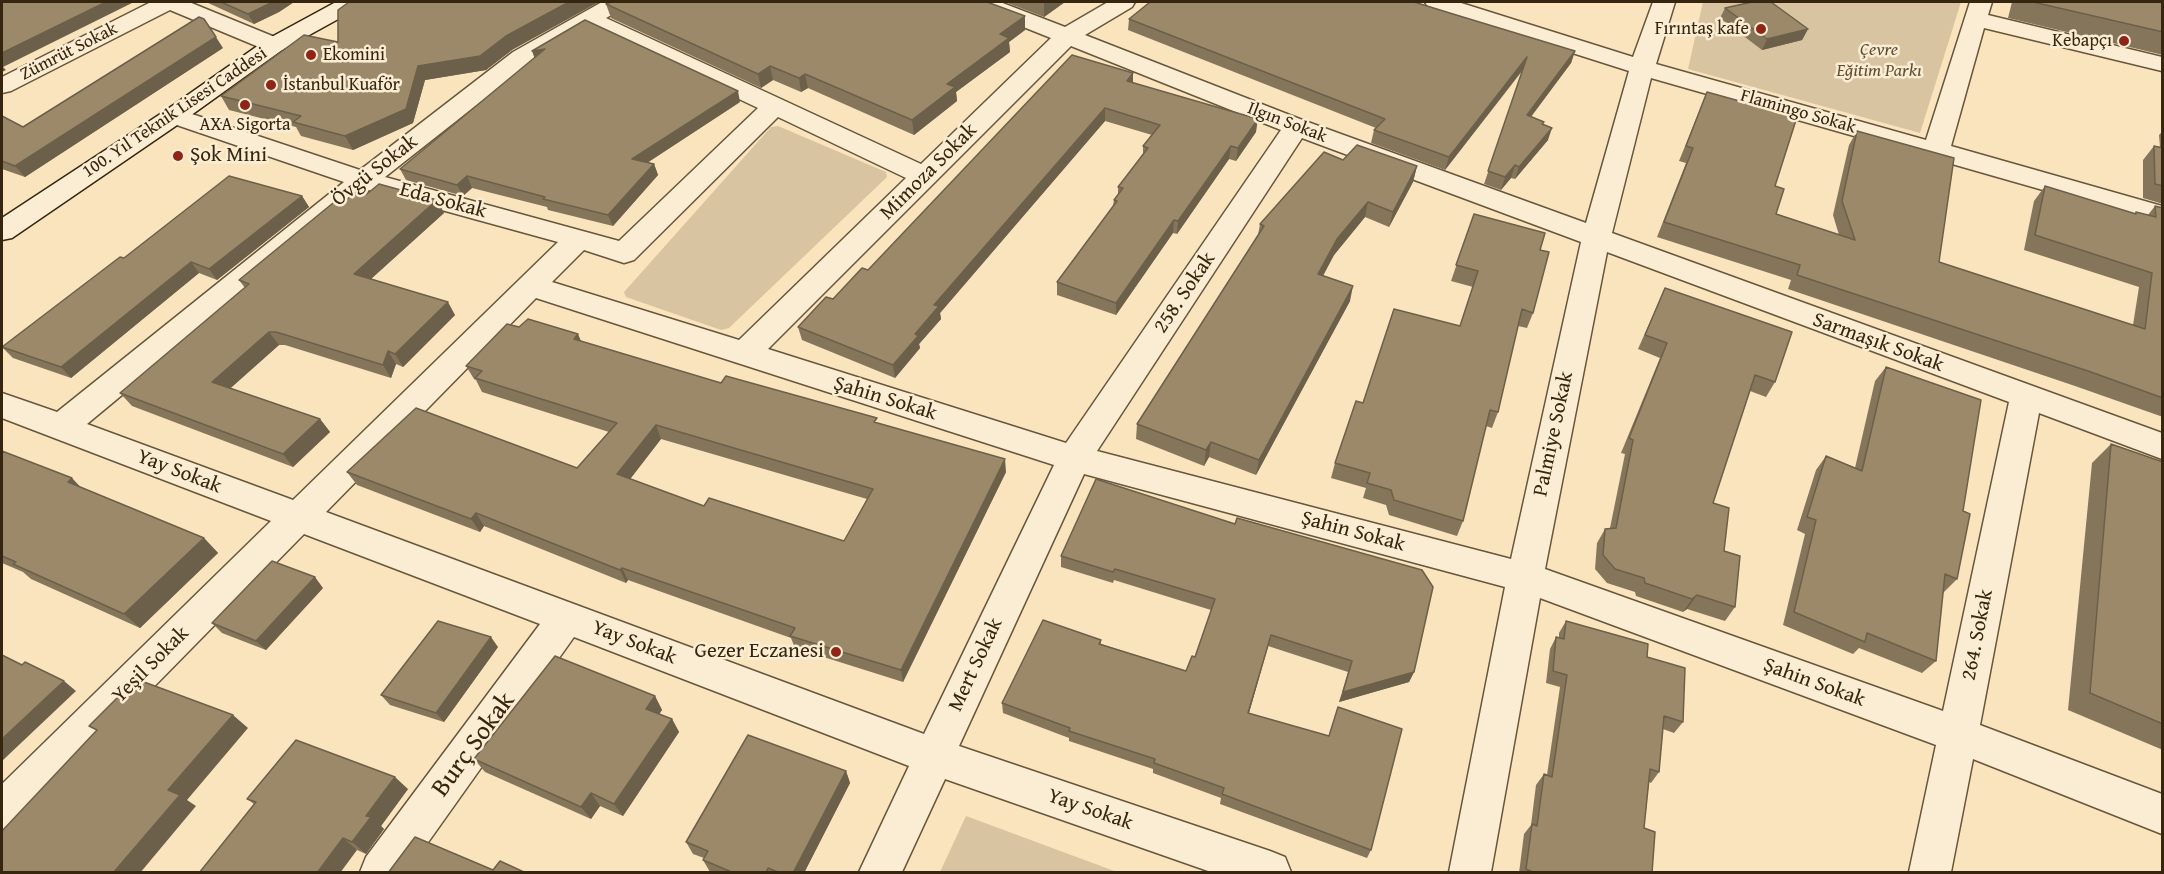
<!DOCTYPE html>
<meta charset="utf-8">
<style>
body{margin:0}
#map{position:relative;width:2164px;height:874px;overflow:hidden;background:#f9e4bd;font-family:"Gentium Book Plus",serif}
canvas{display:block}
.frame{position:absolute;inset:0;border:3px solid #362610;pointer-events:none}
</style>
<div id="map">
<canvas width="2164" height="874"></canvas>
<div class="frame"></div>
</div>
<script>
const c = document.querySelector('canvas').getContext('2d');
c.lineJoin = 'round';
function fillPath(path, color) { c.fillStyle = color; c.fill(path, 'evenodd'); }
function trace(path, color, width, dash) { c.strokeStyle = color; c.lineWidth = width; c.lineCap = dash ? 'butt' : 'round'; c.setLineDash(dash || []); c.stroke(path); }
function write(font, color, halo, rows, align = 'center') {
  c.font = font + ' "Gentium Book Plus",serif'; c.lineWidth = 5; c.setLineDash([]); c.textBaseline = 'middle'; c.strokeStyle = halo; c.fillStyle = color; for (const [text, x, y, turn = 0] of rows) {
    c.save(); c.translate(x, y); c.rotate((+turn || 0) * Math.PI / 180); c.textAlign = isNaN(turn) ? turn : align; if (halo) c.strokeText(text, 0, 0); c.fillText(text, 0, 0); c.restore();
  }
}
const green = new Path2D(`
 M1703,2H1961L1920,133L1688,69Z
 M778,126L886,172L887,177L729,328L721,330L626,297L624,292L771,127Z
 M966,816L1117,872H940Z`);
const street = new Path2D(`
 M151,2H189L282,40L286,45L282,50L274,52L266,50L170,10L11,91L2,93V77Z
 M602,2H630L626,7L606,18L921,164L1051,38L973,7L970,2H1000L1065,27L1108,2H1135L1132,7L1085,35L1305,121L1586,223L1629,71L1428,7L1425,2H1458L1633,57L1653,2H1675L1656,64L1926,140L1970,2H1992L1988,15L2162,57V71L1984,28L1951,146L2162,206V224L1651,78L1612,233L2162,433V459L2039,413L1980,725L2162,794V834L1973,759L1951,872H1909L1936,745L1540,598L1491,872H1449L1505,587L1084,474L959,746L1270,851L1285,857L1291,872H1211L945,779L902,872H859L909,766L574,637L407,872H360L366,857L540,624L304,534L17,826L2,832V784L271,521L2,418V393L57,412L344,182L165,121L161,116L165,111L174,108L360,170L513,52ZM589,28L758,108L619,241L385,177L531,62ZM1071,46L1281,130L1066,443L768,349ZM778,117L906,178L739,340L552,282L584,250L624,263L634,260ZM1302,138L1581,242L1511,559L1097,451ZM369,190L558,242L293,500L87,424ZM1607,252L2009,402L1943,711L1545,569ZM536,298L1054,465L924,734L326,512Z`);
const secondary = new Path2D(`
 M336,2H364L360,7L282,50L183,121L12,238L2,240V218L165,111L266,40Z`);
const wall = new Path2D(`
 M206,2H294L279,12L254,24Z
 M1005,2H1065L1044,17Z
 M2012,2H2163V55L2008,18Z
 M606,4L1025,16V30L1009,42L1010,52L956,92L957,101L914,135L808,88L801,92L773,80L761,88L611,18Z
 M1725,8L1808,29L1802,40L1762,50L1720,18Z
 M1453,14L1575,51L1571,63L1531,117L1544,122L1543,125L1548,140L1515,179L1511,178L1501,190L1484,184L1523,70L1445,170L1371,143L1374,130L1376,128L1128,30L1129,19Z
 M338,42L512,50L486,70L425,80L413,123L353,150L301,136L296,127L229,110L221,96Z
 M223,48L25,177L2,169V116L23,127Z
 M1133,82L1256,132L1236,161L1229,159L1177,234L1173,233L1116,315L1057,295V282L1113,206L1114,200L1118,195V187L1143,154V146L1152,135L1105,121L940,313L941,319L919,344L920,348L895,378L802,340L798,327L868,270Z
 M1707,92L1775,186L1776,214L1839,235L1833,215L1849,145L1857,131L1939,262L2133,325L2139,287L2024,250L2034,201L2045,186L2134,214L2136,212L2148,215L2155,206L2163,208V417L2075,386L1788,289L1791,280L1657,237L1686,163L1679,161Z
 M740,102L647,163L654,164L658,175L613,226L548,210L547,207L472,188L463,196L406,180L400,169Z
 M2163,131V204L2143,198V160L2154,146L2160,147L2159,135Z
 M1343,160L1417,166L1413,182L1389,227L1365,217L1334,255L1323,276L1350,301L1256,475L1209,457L1204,466L1136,439L1137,424L1258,235L1260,224Z
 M367,194L437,200L444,213L371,279L455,315L403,367L396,364L391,378L285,345H279L230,388L320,419L330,432L293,467L132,406L120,393L245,288L239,280L340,205Z
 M302,196L309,207L217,280L199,273L71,378L13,358L2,347Z
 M1474,214L1540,250L1533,313L1527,328L1518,326L1498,412L1492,428L1486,426L1463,521L1457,536L1389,515L1386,505L1363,498L1366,488L1331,478L1335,463L1363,403L1460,326L1473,287L1451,281Z
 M1665,288L1775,382L1766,397L1750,391L1713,503L1735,607L1725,621L1687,609L1683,612L1636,596L1635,592L1607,583L1595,569L1597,543L1605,529L1610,528L1625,454L1621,453L1660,358L1638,349Z
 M519,327L581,341L721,383L877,423L1006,472L903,682L795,648L791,638L628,580L626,583L484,526L480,532L357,485L347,472L577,468L609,432L482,392L476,380L474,379L466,366ZM661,439L867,499L844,541L704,506L630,479Z
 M1886,367L1963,511L1957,579L1943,593L1936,661L1922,673L1859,648L1853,654L1783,625L1805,534L1797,530L1816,470L1826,456L1855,468L1875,381Z
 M2111,444L2163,462V750L2068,710L2092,463Z
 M2,451L80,487L204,538L218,553L140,628L31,579L23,572L2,563Z
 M1096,479L1414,672L1409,682L1339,702L1348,672L1268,646L1249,713L1371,850L1367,858L1220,804L1221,798L1153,773V769L1069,741V738L1003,713L1002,703L1101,640V644L1186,671L1195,657L1211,610L1114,580L1113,583L1061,567V556Z
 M323,588L266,650L222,633L212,623Z
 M1566,621L1647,657L1683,722L1674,733L1663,729L1659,772L1651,783L1649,782L1644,828L1652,873H1519L1524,834L1531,825L1536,785L1544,774L1547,775L1560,687L1546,683L1550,649L1556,637L1559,638V633Z
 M498,647L444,722L390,705L381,695Z
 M655,696L662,710L659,714L672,719L679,732L623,816L600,806L591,819L485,772L474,759Z
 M846,771L850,783L804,873H712L710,872L703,860L704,858L693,854L686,842Z
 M408,789L381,826L384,829L366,854L254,804L247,799Z`);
const shadedWall = new Path2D(`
 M106,2H134L3,67L6,70L2,72V53Z
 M273,2H294L279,12L254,24L248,14Z
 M569,2H599L512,50L486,70L425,80L413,123L353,150L345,136L418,66L506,36Z
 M1045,2H1065L1044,17V3Z
 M1025,16V30L1009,42L1010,52L956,92L957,101L914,135L912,120L947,84L1000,34Z
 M1808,29L1802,40L1762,50L1767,39Z
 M216,37L223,48L25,177L15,166Z
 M545,49L536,62L532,51Z
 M1575,51L1571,63L1523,127L1527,115Z
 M1527,57L1523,69L1445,170L1449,157Z
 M770,66L773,80L761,88L758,74Z
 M1133,73V86L1127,81Z
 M805,74L808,88L801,92L799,78Z
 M738,91L740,102L636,170L632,159Z
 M1105,108V121L940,313L941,319L919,344L920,348L895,378L893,365L915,334L934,305Z
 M1258,119L1256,132L1236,161L1238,148Z
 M1552,128L1548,140L1515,179L1519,167Z
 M1231,146L1229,159L1177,234L1178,221Z
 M654,164L658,175L613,226L608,215Z
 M1515,165L1511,178L1501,190L1505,177Z
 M1417,166L1413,182L1389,227L1393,212Z
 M467,176L472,188L463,196L457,185Z
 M302,196L309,207L217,280L209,269Z
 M437,200L444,213L362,287L354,274Z
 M1368,202L1365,217L1334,255L1315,290L1318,274L1337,239Z
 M1174,220L1173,233L1116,315V303Z
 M191,262L199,273L71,378L61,367Z
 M1353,286L1350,301L1256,475L1259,460Z
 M448,302L455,315L403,367L395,354Z
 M269,332L279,345L223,395L212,382Z
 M578,334L584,348L574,339Z
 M388,351L396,364L391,378L383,365Z
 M320,419L330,432L293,467L283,454Z
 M656,425L661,439L624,487L617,474Z
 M1211,442L1209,457L1204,466L1206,450Z
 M1005,459L1006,472L903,682L901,670Z
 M72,478L87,494L68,482Z
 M476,513L484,526L480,532L471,519Z
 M204,538L218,553L140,628L124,614Z
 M622,568L628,580L626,583L620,570Z
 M315,577L323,588L266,650L256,641Z
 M1697,595L1687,609L1683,612L1692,599Z
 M1271,635L1268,646L1246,723L1248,713Z
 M491,637L498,647L444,722L436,713Z
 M1414,672L1409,682L1339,702L1343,692Z
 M64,681L76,691L2,761V739Z
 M655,696L662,710L654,722L646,709Z
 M233,715L248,728L187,800L196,806L140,873H113L168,790Z
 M672,719L679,732L623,816L614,804Z
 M846,771L850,783L804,873H793Z
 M395,777L408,789L381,826L384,829L366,854L352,842L366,816Z
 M591,793L600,806L591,819L581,807Z
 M343,838L357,850L340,873H317Z`);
const building = new Path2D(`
 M2,2H106L2,53Z
 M221,2H273L248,14Z
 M349,2H569L506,36L480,56L418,66L406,109L345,136L293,122L301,116L221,96L304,35L338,42V10Z
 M611,2H987L1025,16L1000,34L1009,38L947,84L955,87L912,120L805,74L799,78L770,66L758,74L606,4Z
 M1150,2H1414L1453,14L1575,51L1527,115L1544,122L1542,124L1552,128L1519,167L1515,165L1505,177L1488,171L1527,57L1449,157L1374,130L1385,119L1129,19Z
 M1752,2H1771L1808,29L1767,39L1725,8Z
 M2033,2H2163V32Z
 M199,17L204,19L216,37L15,166L2,161V116L23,127Z
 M585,20L738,91L632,159L654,164L608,215L543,199L545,197L467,176L457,185L400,169L545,49L532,51Z
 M1072,55L1133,73L1127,81L1258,119L1238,148L1231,146L1178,221L1174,220L1116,303L1057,282L1117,201L1114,200L1123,188L1118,187L1148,148L1143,146L1160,125L1105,108L934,305L939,306L915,334L918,336L893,365L798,327L826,297L833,299L862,268L868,270Z
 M1707,92L1797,117L1775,186L1784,189L1776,214L1855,240L1842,201L1857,131L1954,158L1939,262L2145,329L2152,273L2035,235L2045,186L2136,214V212L2156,217L2155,206L2163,208V398L2088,371L1797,275L1800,265L1664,222L1693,148L1686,146Z
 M1357,145L1417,166L1393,212L1368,202L1337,239L1318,274L1353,286L1259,460L1211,442L1206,450L1137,424L1264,226L1260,224L1324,152L1343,160Z
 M2154,146L2163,148V186L2155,184Z
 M229,176L302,196L209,269L191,262L61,367L2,347L120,257L124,258Z
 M379,184L437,200L354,274L448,302L395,354L388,351L383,365L276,332H269L212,382L320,419L283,454L120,393L249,284L239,280L333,203L340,205L357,191L367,194Z
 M1474,214L1545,233L1540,250L1549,252L1533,313L1522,309L1498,412L1490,410L1463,521L1394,500L1391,490L1367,483L1370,473L1335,463L1356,401L1363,403L1394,309L1460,326L1478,271L1456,265Z
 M1665,288L1792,332L1775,382L1755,375L1713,503L1729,508L1724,551L1740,556L1735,607L1697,595L1692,599L1645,583L1644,578L1615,569L1603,555L1605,529L1616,528L1633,440L1629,438L1667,343L1645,335Z
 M528,319L578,334L574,339L721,383L726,376L877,418L874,422L1005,459L901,670L790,636L795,628L622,568L620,570L476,513L471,519L347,472L416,408L577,468L617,423L475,378L482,371L466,366L507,324L519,327ZM656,425L873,489L844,541L709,498L704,506L617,474Z
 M1886,367L1981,400L1963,511L1970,514L1957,579L1945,574L1936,661L1867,633L1865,642L1794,612L1816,520L1807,517L1826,456L1862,471Z
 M2111,444L2163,462V724L2090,693Z
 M2,451L72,478L68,482L204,538L124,614L13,564L16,562L2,556Z
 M1096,479L1235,524L1237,518L1422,570L1433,587L1414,672L1343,692L1352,661L1271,635L1248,713L1329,736L1338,707L1402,729L1371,850L1222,794L1224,788L1154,763L1155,759L1069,731L1070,728L1002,703L1043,620L1101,640L1099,644L1186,671L1192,656L1195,657L1215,599L1115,569L1113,572L1061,556Z
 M272,561L315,577L256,641L212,623Z
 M438,621L491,637L436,713L381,695Z
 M1566,621L1648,644L1647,657L1685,668L1683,722L1664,716L1659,772L1650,769L1644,828L1655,832L1652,873H1535L1526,869L1532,824L1537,826L1544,774L1552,777L1567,675L1553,671L1556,637L1564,639Z
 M2,655L22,665L25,662L64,681L2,739Z
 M555,656L655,696L646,709L672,719L614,804L591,793L581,807L474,759Z
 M136,679L233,715L168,790L180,795L113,873H2V831L97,730L89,726Z
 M748,735L846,771L793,873H780L768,868L766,873H734L703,860L708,851L686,842Z
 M296,740L395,777L366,816L371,817L352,842L343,838L317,873H199L256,802L247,799Z
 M415,837L493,870L500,861L526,873H388Z`);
const markers = [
 [1761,29,6,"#8f2418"],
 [2124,41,6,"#8f2418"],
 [311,55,6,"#8f2418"],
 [271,85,6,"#8f2418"],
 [245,105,6,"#8f2418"],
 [178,156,6,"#8f2418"],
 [836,652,6,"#8f2418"]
];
const farPoinames = [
 ["Fırıntaş kafe",1749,29],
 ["Kebapçı",2112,41],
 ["Ekomini",323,55,"left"],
 ["İstanbul Kuaför",283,85,"left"],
 ["AXA Sigorta",245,125,"center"]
];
const farParknames = [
 ["Çevre",1879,50],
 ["Eğitim Parkı",1879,71]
];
const farStreetnames = [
 ["Zümrüt Sokak",69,52,-27],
 ["Flamingo Sokak",1798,112,16],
 ["100. Yıl Teknik Lisesi Caddesi",175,113,-34],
 ["Ilgın Sokak",1287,123,21]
];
const poiNames = [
 ["Şok Mini",190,156],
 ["Gezer Eczanesi",824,652,"right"]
];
const streetNames = [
 ["Övgü Sokak",375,171,-38],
 ["Mimoza Sokak",929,172,-45],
 ["Eda Sokak",443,201,15],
 ["258. Sokak",1185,293,-56],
 ["Sarmaşık Sokak",1878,343,20],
 ["Şahin Sokak",885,399,17],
 ["Palmiye Sokak",1554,434,-78],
 ["Yay Sokak",179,472,21],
 ["Şahin Sokak",1353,532,15],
 ["264. Sokak",1978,635,-79],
 ["Yay Sokak",634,643,21],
 ["Yeşil Sokak",151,665,-45],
 ["Mert Sokak",976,665,-65],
 ["Şahin Sokak",1814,683,20],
 ["Yay Sokak",1090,810,19]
];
const nearStreetnames = [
 ["Burç Sokak",474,745,-54]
];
fillPath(green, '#d8c4a0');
trace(street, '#67563b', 3);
trace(secondary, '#362610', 3);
fillPath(street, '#fbedd4');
fillPath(secondary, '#fbedd4');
fillPath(wall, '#85765b');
fillPath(shadedWall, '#6c604a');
fillPath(building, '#9b896a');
trace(building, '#6c604a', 1.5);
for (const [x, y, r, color] of markers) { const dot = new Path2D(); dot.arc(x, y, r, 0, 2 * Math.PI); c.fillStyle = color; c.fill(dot); trace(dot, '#fbedd4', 2); }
write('18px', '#362610', '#fbedd4', farPoinames, 'right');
write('italic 18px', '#5e4e34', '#fbedd4', farParknames);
write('18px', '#362610', '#fbedd4', farStreetnames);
write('21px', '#362610', '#fbedd4', poiNames, 'left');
write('21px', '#362610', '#fbedd4', streetNames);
write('26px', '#362610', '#fbedd4', nearStreetnames);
</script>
